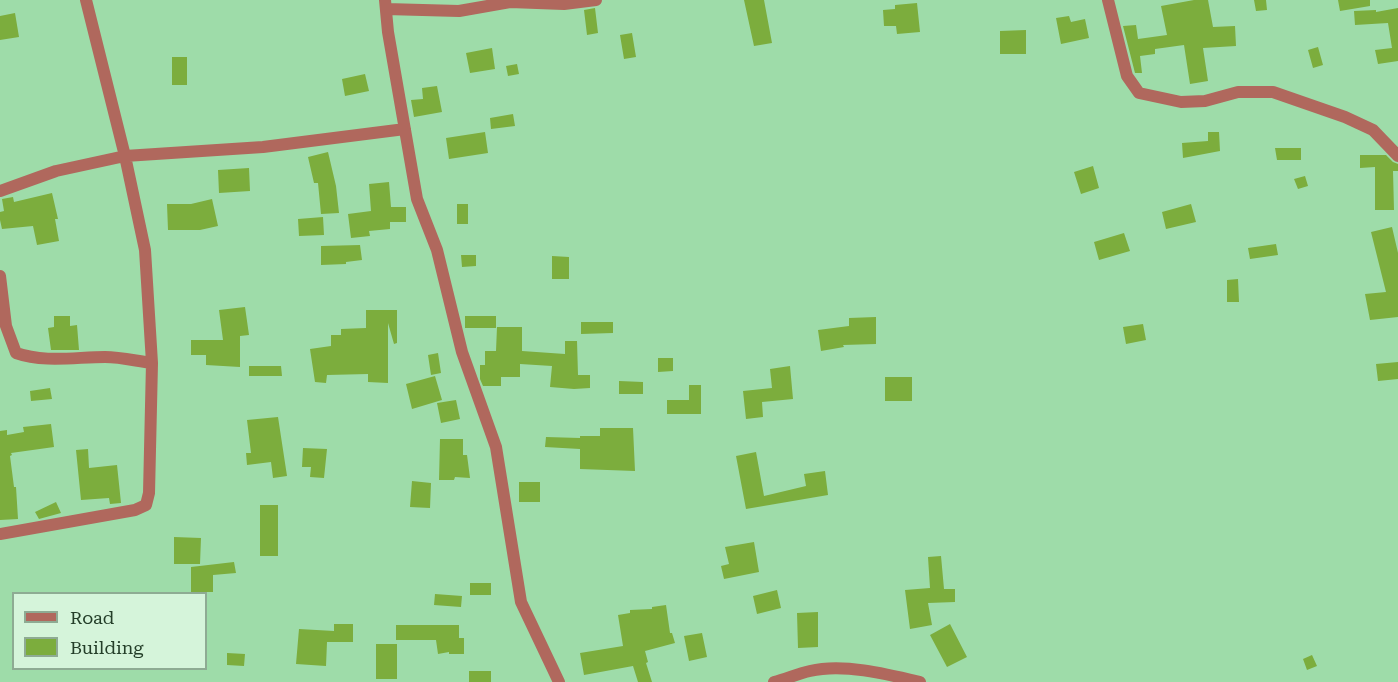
<!DOCTYPE html>
<style>
body{margin:0}
#map{position:relative;width:1398px;height:682px;overflow:hidden;background:#9edca9;font-family:"Roboto Serif",serif}
canvas{display:block}
.legend{position:absolute;left:12px;top:592px;width:195px;height:78px;box-sizing:border-box;background:#d5f4da;border:2px solid #8eab93;margin:0;padding:8px 10px;list-style:none;font-size:18px;color:#243e29}
.legend li{display:flex;align-items:center;gap:12px;height:30px}
.legend b{width:30px;border:2px solid #8eab93}
</style>
<div id="map">
<canvas width="1398" height="682"></canvas>
<ul class="legend">
<li><b style="height:8px;background:#b0685d"></b>Road</li>
<li><b style="height:16px;background:#7cad3d"></b>Building</li>
</ul>
</div>
<script>
const c = document.querySelector('canvas').getContext('2d');
c.lineJoin = 'round';
function fillPath(path, color) { c.fillStyle = color; c.fill(path, 'evenodd'); }
function trace(path, color, width, dash) { c.strokeStyle = color; c.lineWidth = width; c.lineCap = dash ? 'butt' : 'round'; c.setLineDash(dash || []); c.stroke(path); }
const building = new Path2D(`
 M744,0H764L772,43L754,46Z
 M1194,0H1208L1213,27L1235,26L1236,46L1203,48L1208,81L1190,84L1184,45L1155,49V54L1140,56L1142,73H1135L1123,26L1136,25L1138,39L1167,35L1161,6Z
 M1254,0H1266L1267,10L1256,11Z
 M1338,0H1370V6L1340,11Z
 M917,3L920,32L897,34L896,26H884L883,10L895,9V5Z
 M595,8L598,33L587,35L584,10Z
 M1398,8V61L1378,64L1375,50L1392,48L1388,23L1355,25L1354,11L1376,10V12Z
 M15,13L19,37L0,40V16Z
 M1069,16L1071,22L1085,19L1089,38L1061,44L1056,18Z
 M1026,30V54H1000V31Z
 M632,33L636,57L624,59L620,35Z
 M1318,47L1323,65L1313,68L1308,50Z
 M492,48L495,69L470,73L466,53Z
 M172,57H187V85H172Z
 M517,64L519,74L508,76L506,66Z
 M365,74L369,91L345,96L342,79Z
 M437,86L442,112L414,117L411,100L423,99L422,88Z
 M513,114L515,126L491,129L490,118Z
 M485,132L488,153L449,159L446,138Z
 M1208,132H1219L1220,151L1183,158L1182,143L1208,141Z
 M1275,148H1301V160H1277Z
 M328,152L336,186L339,213L321,214L318,183H314L308,157Z
 M1360,155H1386L1393,162L1398,164V171H1393L1394,210H1375V167L1360,168Z
 M1093,166L1099,188L1081,194L1074,172Z
 M249,168L250,191L219,193L218,170Z
 M1305,176L1308,186L1298,189L1294,179Z
 M389,182L391,207H406V222H390V229L369,231L370,236L351,238L348,214L371,211L369,184Z
 M52,193L58,219H55L59,241L37,245L33,226L2,229L0,220V212L4,211L2,199L13,197L14,202Z
 M212,199L218,226L200,230H168L167,204H191Z
 M457,204H468V224H457Z
 M1191,204L1196,222L1166,229L1162,212Z
 M323,217L324,235L299,236L298,219Z
 M1392,227L1398,253V317L1370,320L1365,294L1386,292L1371,232Z
 M1124,233L1130,251L1099,260L1094,242Z
 M1276,244L1278,255L1250,259L1248,248Z
 M360,245L362,260L346,262V264L321,265V246Z
 M461,255H476V266L462,267Z
 M552,256L569,257V279H552Z
 M1238,279L1239,302H1227V280Z
 M245,307L249,335L240,336V367L206,365V355H191V340H223L219,310Z
 M366,310H397V343L394,344L388,323V383L368,382V374L327,375L326,383L315,382L310,349L331,346V335H341V329L366,328Z
 M54,316H70V326L77,325L79,350H51L48,328L54,327Z
 M465,316H496V328H465Z
 M876,317V344L843,345L844,347L821,351L818,330L849,326V318Z
 M581,322H613V333L581,334Z
 M1143,324L1146,340L1126,344L1123,327Z
 M497,327H522V351L565,354V341H577L578,375H590V388L574,389L550,387L552,366L520,364V377H501V386H483L480,379V365H485V351H496Z
 M438,353L441,373L431,375L428,355Z
 M658,358H673V371L658,372Z
 M1398,362V379L1378,381L1376,364Z
 M249,366H281L282,376H249Z
 M790,366L793,399L762,402L763,417L746,419L743,391L772,388L770,369Z
 M435,376L442,400L412,409L406,384Z
 M885,377H912V401H885Z
 M619,381L643,382V394H619Z
 M689,385H701V414H667V400H689Z
 M50,388L52,399L31,401L30,391Z
 M456,400L460,419L441,423L437,403Z
 M278,417L287,476L273,478L271,462L247,465L246,453H251L247,420Z
 M51,424L54,447L11,453L12,455L10,456L14,487H16L18,519L0,520V431L7,430V435L24,432L23,427Z
 M600,428H633L635,471L580,469V449L545,447L546,437L580,438V436H600Z
 M440,439H463V455H467L470,478L455,477L454,480H439Z
 M303,448L327,449L324,478L310,477L311,467H302Z
 M88,449L89,468L117,465L121,503L110,504L109,498L81,500L76,450Z
 M756,452L764,496L806,486L804,474L825,471L828,495L746,509L736,456Z
 M412,481L431,483L430,508L410,507Z
 M519,482H540V502H519Z
 M56,502L61,513L39,519L35,512Z
 M260,505H278V556H260Z
 M174,537L201,538L200,564H174Z
 M754,542L759,572L724,579L721,566L729,564L725,547Z
 M941,556L944,589H955V602L928,603L932,625L910,629L905,590L930,588L928,557Z
 M234,562L236,573L213,575V592H191V567Z
 M470,583H491V595H470Z
 M777,590L781,608L757,614L753,596Z
 M435,594L462,596L461,607L434,605Z
 M666,605L670,633H672L675,643L645,651L648,662L646,663L652,682H638L633,666L584,675L580,653L623,646L618,615L630,613V610L652,609V607Z
 M818,612V647L798,648L797,613Z
 M334,624H353V642H327L326,666L296,664L299,629L334,631Z
 M950,624L967,657L947,667L930,635Z
 M396,625H459V638H464V654H449V652L438,654L436,640H396Z
 M702,633L707,657L689,661L684,636Z
 M376,644H397V679H376Z
 M227,653L245,654L244,666L227,665Z
 M1312,655L1317,666L1307,670L1303,659Z
 M469,671H491V682H469Z`);
const minor = new Path2D(`
 M385,0L388,32L417,199L437,250L462,352L496,447L521,602L559,682
 M1108,0L1127,76L1139,93L1181,102L1205,101L1238,92H1273L1345,117L1373,130L1398,156
 M386,9L459,11L510,2L564,4L596,0
 M0,191L56,171L125,156L263,147L405,129
 M0,276L6,326L16,353C44,363 76,357 105,357C121,357 136,361 152,363
 M0,534L135,510L146,505L149,493L152,363L145,250L125,156L86,0
 M774,682C786,679 797,674 810,671C843,663 887,674 920,682`);
fillPath(building, '#7cad3d');
trace(minor, '#b0685d', 12);
</script>
